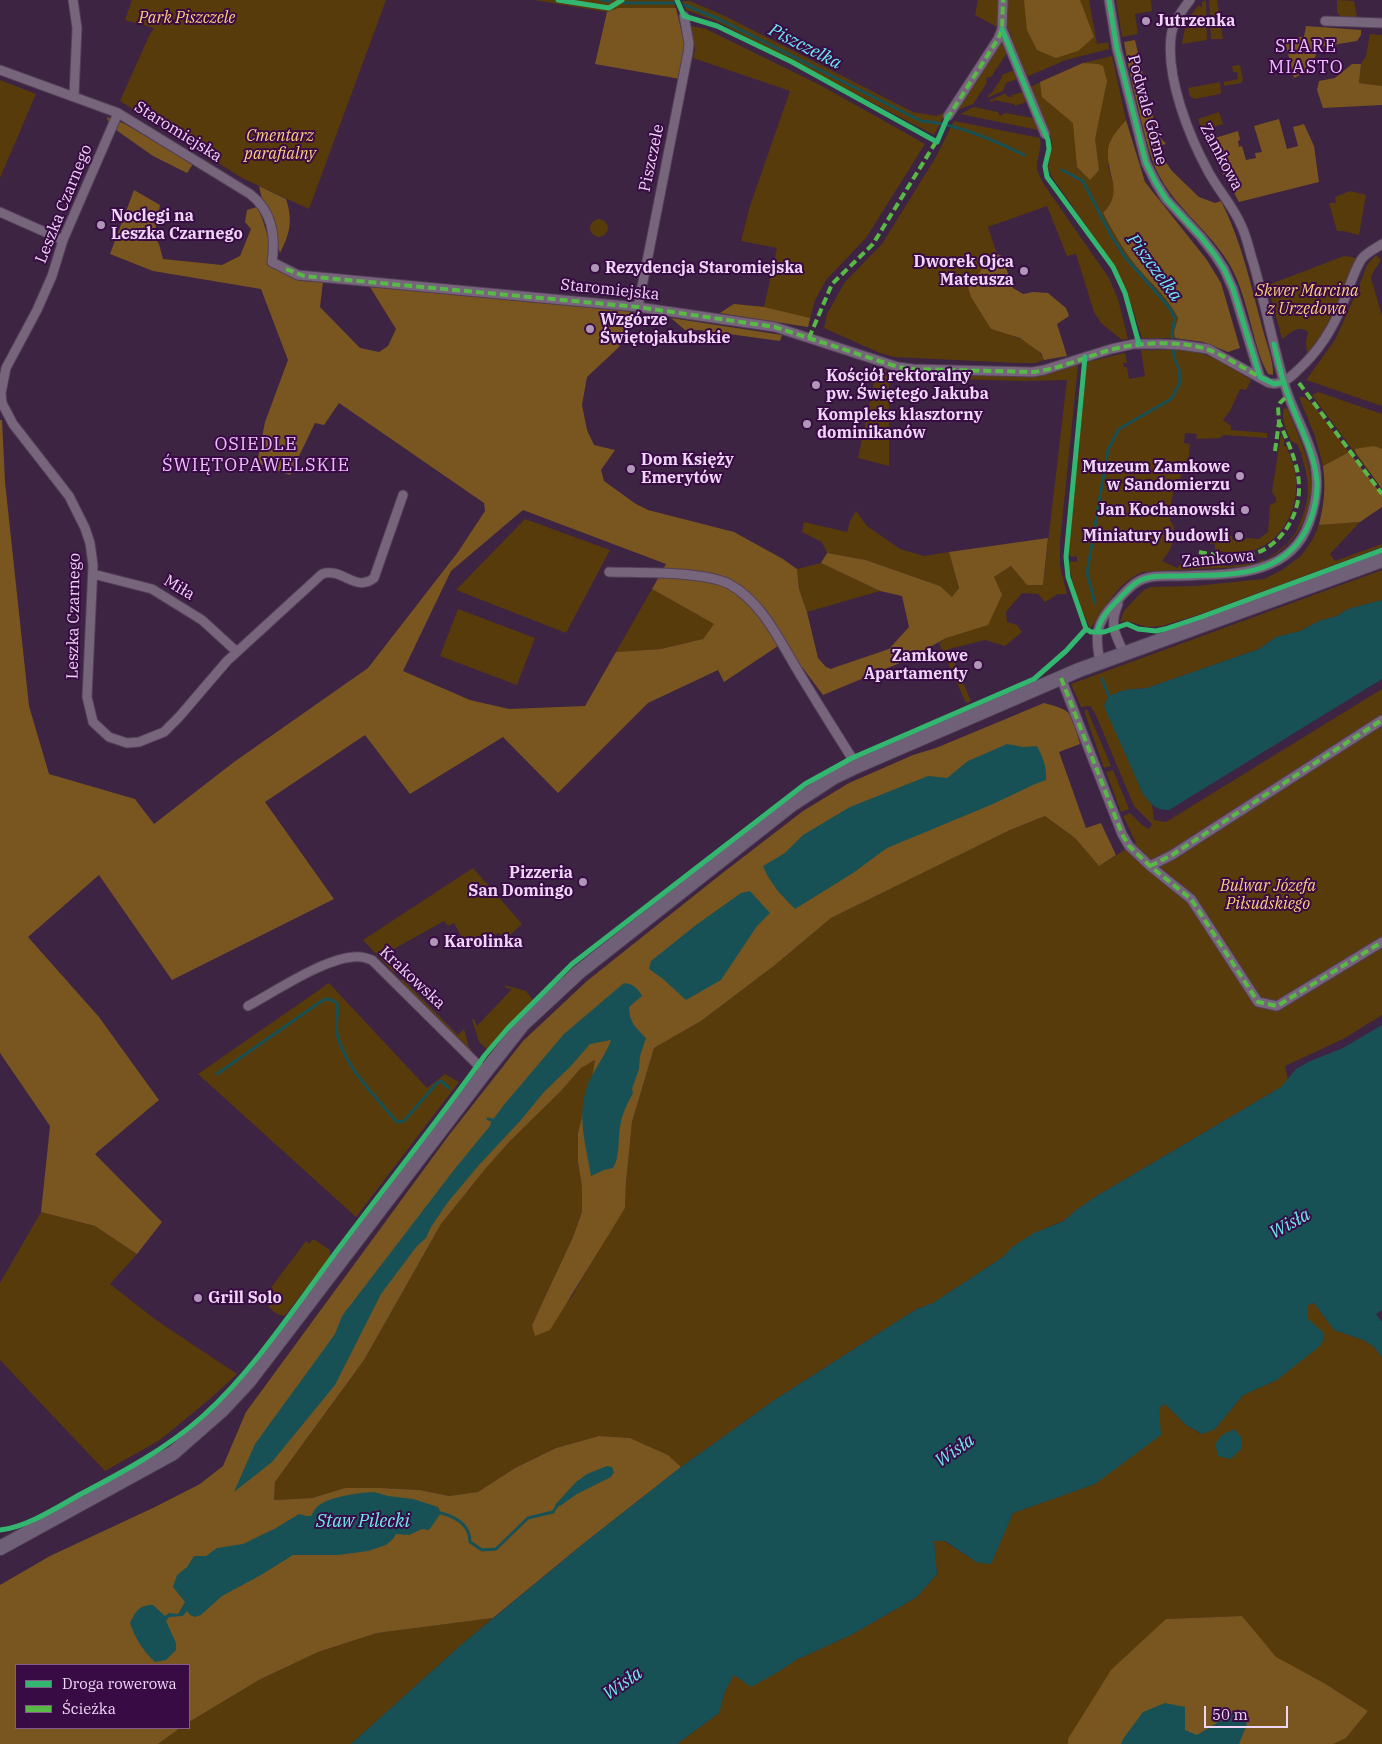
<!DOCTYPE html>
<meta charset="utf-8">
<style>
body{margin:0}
#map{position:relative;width:1382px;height:1744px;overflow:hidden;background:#3c2442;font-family:"IBM Plex Serif",serif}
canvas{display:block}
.legend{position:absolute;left:15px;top:1664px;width:175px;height:65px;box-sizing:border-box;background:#390b44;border:1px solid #825c8b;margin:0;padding:6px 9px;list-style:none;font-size:15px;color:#efd5f6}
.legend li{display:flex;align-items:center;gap:10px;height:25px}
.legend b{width:25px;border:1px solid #825c8b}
.scale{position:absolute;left:1204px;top:1706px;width:84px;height:22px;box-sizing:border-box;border:2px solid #efd5f6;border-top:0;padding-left:6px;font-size:15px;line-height:18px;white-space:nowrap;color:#efd5f6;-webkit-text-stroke:4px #390b44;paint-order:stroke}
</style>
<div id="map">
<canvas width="1382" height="1744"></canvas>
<ul class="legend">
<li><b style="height:6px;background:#33b770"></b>Droga rowerowa</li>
<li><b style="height:6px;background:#58b947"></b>Ścieżka</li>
</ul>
<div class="scale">50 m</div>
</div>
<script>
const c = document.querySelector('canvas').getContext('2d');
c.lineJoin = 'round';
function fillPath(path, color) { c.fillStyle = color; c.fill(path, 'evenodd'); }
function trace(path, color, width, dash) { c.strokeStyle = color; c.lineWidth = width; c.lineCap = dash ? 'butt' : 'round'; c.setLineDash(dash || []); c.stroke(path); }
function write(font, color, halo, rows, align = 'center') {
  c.font = font + ' "IBM Plex Serif",serif'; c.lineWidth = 4; c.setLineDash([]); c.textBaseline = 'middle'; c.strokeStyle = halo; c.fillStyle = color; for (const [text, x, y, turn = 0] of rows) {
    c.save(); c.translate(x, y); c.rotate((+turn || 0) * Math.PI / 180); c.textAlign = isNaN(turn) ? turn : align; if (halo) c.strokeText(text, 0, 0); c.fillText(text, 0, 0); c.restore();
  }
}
const green = new Path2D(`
 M132,0H386L309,209L242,178L120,101L149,36L154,28L125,20Z
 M534,0H674L676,8H618L607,12Z
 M978,0H999L997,27L975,15Z
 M1007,0H1089L1097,44L1108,42L1109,49L1066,60L1026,77L1008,28L1006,19Z
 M1116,0H1151L1152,11L1135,14L1138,34L1122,37Z
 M1206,0L1207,40L1182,44C1184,29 1188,16 1199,5L1200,7H1202V2Z
 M1209,0H1217L1223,39H1211Z
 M1337,0L1354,1L1357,17H1341L1337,12Z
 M682,1H690L727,17L913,112L937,116L946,112L934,135L716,21L686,10Z
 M691,26L706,29L820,85L925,144L866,238L826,280L815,300L808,327L720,313L734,304L764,307L777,248L741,241L750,206L790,91L693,58L695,50Z
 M1370,34L1382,35V86L1359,83L1361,64L1366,56Z
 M1002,42L1007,53L991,77L986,78L987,83L973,104L958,110Z
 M1112,56L1126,120L1116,132L1108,166L1115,190L1111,205L1103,213C1114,231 1123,250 1136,266C1151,285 1167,296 1178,318L1174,332L1175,338H1142L1127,292L1110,260L1052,177L1048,168L1052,141L1030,87L1083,63Z
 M1240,65L1243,80L1241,83L1224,86V82L1238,79L1237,72H1233L1232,66Z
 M1014,70L1017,79L1006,83L1003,91L987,98L990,93L991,94L1002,77V75Z
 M0,80L36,94L0,178Z
 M1220,82L1221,92L1220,94L1194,99L1190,96L1188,88Z
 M1023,92L1026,102L1015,106L1014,104L994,100L993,102L988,101L1004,94H1007L1006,96L1012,97V95Z
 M974,107L998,112L1000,116L1005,113L1033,118L1038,130L960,114Z
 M1219,112L1223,124L1202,131L1198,119Z
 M954,121L1040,138C1042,149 1037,157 1037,167C1037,172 1041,178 1043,183L1109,278L1118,299L1128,339L1122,340L1101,323L1094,312L1076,254L1067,256L1047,206L988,227L997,254L988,261L968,287L991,329C1010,335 1036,340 1044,360L1035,363H1018L894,357L880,353L824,328L827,314L845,282L882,244L936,157Z
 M1350,191L1366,195L1359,235L1343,231H1337L1329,203H1336L1335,197Z
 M590 228a9 9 0 1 1 18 0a9 9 0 1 1-18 0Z
 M1376,255L1381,260L1372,274L1371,278L1382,316V406L1306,380L1335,340L1358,289L1367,265Z
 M1344,256L1356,258C1345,286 1329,335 1307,354L1306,341L1308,332C1298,324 1291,333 1282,339L1268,285Z
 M1141,350C1161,351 1184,348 1203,354C1220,359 1235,371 1251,380L1246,390L1240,389L1230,411L1223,420L1231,426V430L1267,433V438L1224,435L1220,438L1196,439L1197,434L1185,433L1184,443L1190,444L1188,465H1182L1180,482L1175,486L1171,502L1170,520C1180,534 1171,550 1162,561L1177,568L1182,563H1188V565L1197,563V565L1200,566V564L1209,566L1217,565V566L1219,565L1229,566L1257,563L1263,559L1264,561L1277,552L1285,545L1286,546C1288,541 1295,535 1296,532C1309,505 1312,485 1301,455L1303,453H1301L1297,444L1291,441C1287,431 1280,418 1284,408L1288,409C1295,429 1306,450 1310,471C1318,517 1289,560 1243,567L1142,572C1115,585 1107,606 1090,629C1081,607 1072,586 1069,563L1071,561L1077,562V556L1072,557L1069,555V549L1087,362L1125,353L1127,363H1123L1124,367H1127L1129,379L1145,376Z
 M1078,365L1060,542V566L1067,594H1058L1045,602L1038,594L1022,593L1006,612L1007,622L1017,625L1022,632L1005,646L985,640L949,649L971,701L966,703L939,643L946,638L994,577L1011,566L1027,585H1043L1067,380L1025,381L889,377V466L858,458L874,382L883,370L903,373L1041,376Z
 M1318,392L1382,414V489L1312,395Z
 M1299,397H1303L1311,402L1349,452L1323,466L1315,436Z
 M1281,434L1284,440V446L1287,447C1289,455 1294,464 1295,472C1301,505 1284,543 1250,551C1239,554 1226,552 1215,551V544L1207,543V531L1232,536V539L1243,541L1247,538L1259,539L1268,532L1270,505L1276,502V498L1272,492Z
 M856,511L867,526L900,549L924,556L949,552L959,588L952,597L940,586L920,579L866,560L827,553L822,542L802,532L804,522L847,532L850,521Z
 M525,519L610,550L566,633L456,590Z
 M1360,522L1330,554L1335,561L1382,544V547L1204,613L1162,626L1147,627L1127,621L1120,622L1124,611L1136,598L1144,590L1151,587L1195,586L1264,579L1282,570L1301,556L1313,539L1319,525Z
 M821,563L880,591L807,612L799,589L797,569Z
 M1382,570V600L1348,609L1337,616L1319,621L1300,631L1276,637L1259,649L1147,688L1124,690L1109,696L1104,705L1143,794L1152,805L1154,820L1166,822L1382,689V1015L1345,1038L1285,1066L1288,1080L1281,1087L1095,1197L1076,1210L1064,1221L1050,1226L1013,1247L1003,1257L933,1303L917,1309L904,1317L776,1399L681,1467L668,1455L630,1438L599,1436L556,1448L515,1468L478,1492L449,1496L420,1490L381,1488H345L312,1498L274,1500L275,1482L364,1360L441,1224L486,1168L512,1139L561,1091L581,1068L595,1060L593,1077L578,1133V1162L582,1187V1212L573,1237L532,1325L571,1298L609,1232L625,1208L626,1183L632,1122L654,1048L701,1021L775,965L831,918L1010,830L1045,816L1075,838L1099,866L1136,843L1123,816L1130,813L1142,825L1149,829L1152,824L1134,806L1095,713L1090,706L1081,707L1071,684Z
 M652,589L714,624L703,639L661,649L616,652Z
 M458,609L535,638L517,685L440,656Z
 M1085,710H1088L1089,714L1111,766L1104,768L1085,714Z
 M1113,770L1129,809L1121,812L1106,772Z
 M473,868L522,924L509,936L513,940L509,943L499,933L476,941H464L454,923L448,926L444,921L385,954L396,975L363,940Z
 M392,975L401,980H403L458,1035L464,1029L469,1048H471V1052Z
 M329,983L427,1088L445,1074L459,1082L356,1217L198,1074Z
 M504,985L526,991L533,1000L488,1050L479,1042L472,1019H474L477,1026L512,989L506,988Z
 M41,1212L95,1226L137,1254L110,1284L156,1320L237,1374L211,1398L160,1440L105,1471L0,1360V1283Z
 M312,1240H315L330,1250V1257L287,1313L284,1316C277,1315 266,1308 268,1300L264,1297L306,1241L309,1244Z
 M1314,1303L1334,1330L1363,1340L1373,1346L1382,1357V1744H1333L1346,1738L1368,1711L1324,1683L1276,1658L1242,1616L1166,1619L1068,1739V1744H677L719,1713L725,1691L734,1675L778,1672L796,1660L851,1635L917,1597L937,1574L934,1541H944L978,1563H991L1013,1513L1095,1484L1159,1408L1165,1404L1186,1425L1201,1434L1215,1429L1243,1395L1277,1380L1308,1319V1305Z
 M493,1618L461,1645L351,1744H158L180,1728H189V1722L259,1680L318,1652L377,1633Z`);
const forest = new Path2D(`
 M1024,0H1080L1094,37L1078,51L1056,58L1037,50L1027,30Z
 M618,8H676L685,46L680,79L595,64L607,12Z
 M1306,26L1361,30V35L1357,41L1319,47L1310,70L1294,78L1284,37H1304Z
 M1135,40L1157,134L1166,144L1159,146L1160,154L1172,171L1199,197L1215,203L1221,201C1242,242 1251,286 1263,330C1266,343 1274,361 1273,375L1268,374L1263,364C1251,333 1247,297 1231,267C1214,236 1183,214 1164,184C1151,164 1146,139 1140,116C1134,92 1128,67 1124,42Z
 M1083,63L1098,64L1103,66L1107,81L1095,139L1099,170L1090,180L1077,167L1073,123L1042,97L1040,82Z
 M1352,64H1361L1359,83L1382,86V105L1323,108L1317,90L1319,81L1335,78Z
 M107,117L125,124L193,164L187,173L153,156L109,125Z
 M1279,119L1287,149L1298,146L1293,127L1304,124L1314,146L1319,182L1239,202L1205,141L1238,131L1240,140L1238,141L1239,147L1242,146L1246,160L1256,158L1255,153L1262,152L1254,126Z
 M1126,120L1145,182L1207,260L1221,283L1240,348L1228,352L1203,342L1175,338L1174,332L1178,318C1167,296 1151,284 1136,266C1123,250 1113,231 1103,213C1125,191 1106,176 1108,150C1109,139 1119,128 1126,120Z
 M259,186L286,199C293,220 290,234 280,253L262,199Z
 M134,190L160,205L154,236L159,244L163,259L222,265L240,256L251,229L245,222L247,210L257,207L262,218L275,259L281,270L300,281L323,282L320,307L360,348L379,352L388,346L396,329L370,287L635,312L628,336L617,349L587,377L582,405L587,430L594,445L615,450L601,470L604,481L636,504L648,510L734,532L783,559L797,569L799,589L807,612L818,658L826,667L831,669L836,667L889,649L909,627L902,596L880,591L821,563L827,553L866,560L920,579L940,586L952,597L959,588L949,552L1048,538L1043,585H1027L1011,566L994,577L1002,595L988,625L946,638L907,660L823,695L802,667L797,669L781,644L724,682L718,670L648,703L558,793L503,737L410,794L365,735L265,802L334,899L172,980L99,875L28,937L99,1017L159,1100L95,1154L162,1222L137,1254L95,1226L41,1212L50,1126L0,1053V420H2L5,482L29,706L49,774L135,799L154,824L234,762L368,668L458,552L485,511L484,503L339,403L324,425L315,423L290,475L257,463L265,422L288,360L261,289L153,271L110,254ZM523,510L666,564L652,589L714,624L703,639L661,649L616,652L585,706L509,709L470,700L403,671L451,571Z
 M997,254L1002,256L1013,288L1023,294L1033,292L1048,293L1066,308L1069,316L1057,324L1067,356L1044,360L1041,353L1020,338L991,329L971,297L968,287L988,261Z
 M734,304L764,307L810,318L808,327L720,313Z
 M671,318L782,335L780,341L699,330H685Z
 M1374,446L1382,449V489L1356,453L1355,449Z
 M1349,452L1382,495V507L1360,522L1319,525C1324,503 1326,489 1323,466Z
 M1044,703C1075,711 1072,714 1080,744L1059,752L1086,828L1101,823L1116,855L1099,866L1075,838L1045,816L1010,830L831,918L775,965L701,1021L654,1048L632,1122L626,1183L625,1208L550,1330L535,1336L532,1325L573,1237L582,1212V1187L578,1162V1133L592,1077L595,1060L581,1068L561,1091L512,1139L486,1168L441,1224L364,1360L275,1482L274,1500L312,1498L345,1488H381L420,1490L449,1496L478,1492L515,1468L556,1448L599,1436L630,1438L668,1455L681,1467L583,1544L493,1618L377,1633L318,1652L259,1680L189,1722V1665H16V1728H180L158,1744H0V1585L50,1556L155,1507L200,1484L223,1466L246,1412L449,1135L523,1041L587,981L720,875L803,811L849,783L913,755L936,748Z
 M1242,1616L1276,1657L1324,1683L1368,1711L1346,1738L1333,1744H1068V1739L1111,1670L1166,1619Z`);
const water = new Path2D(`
 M1382,600V679L1169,810C1155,810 1152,805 1143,794L1107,713L1104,705L1109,696L1124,690L1147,688L1259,649L1276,637L1300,631L1319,621L1337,616L1348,609Z
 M1007,744L1023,747L1037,746C1043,757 1047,768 1046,780L1035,784L993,804L887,848L853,873L795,909C782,896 770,884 763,866L785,853L803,835L850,807L928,776L947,778L968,761Z
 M750,891L770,913L757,926L721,980L686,1000L663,979L649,969L651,961L696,925L741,893Z
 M624,983C633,984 638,988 642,996L629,1007C629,1022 636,1028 646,1038L640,1056L639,1069L632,1089L633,1093C628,1102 623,1112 621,1122C617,1137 621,1155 613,1168L604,1170L591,1176C586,1144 576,1116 588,1084C594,1069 606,1055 611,1040L590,1044L570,1067L544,1092L521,1120L479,1165L448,1202L431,1227L426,1238L417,1246L381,1294L335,1385L272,1462L234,1492L255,1444L335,1334L342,1316L457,1166L490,1126L491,1122L503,1106L564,1034Z
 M1382,1025V1310L1376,1314L1382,1322V1357L1373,1346L1363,1340L1334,1330L1314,1303L1308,1305V1319L1323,1332V1341L1320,1346L1277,1380L1243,1395L1215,1429L1202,1434L1186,1425L1165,1404L1159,1408L1161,1435L1095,1484L1013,1513L991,1564L978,1563L945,1541H934L937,1574L917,1597L851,1635L796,1660L778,1672L751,1687L734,1675L725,1691L719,1713L677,1744H351L461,1645L583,1544L681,1467L776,1399L904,1317L917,1309L933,1303L1003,1257L1012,1247L1034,1233L1064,1221L1076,1210L1095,1197L1281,1087L1296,1069L1308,1062L1343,1048Z
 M1234,1429L1241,1437L1242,1448L1231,1459L1218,1456L1215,1444L1222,1435Z
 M607,1466L612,1467L614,1472L611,1477L577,1494L560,1506L555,1505L576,1482L587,1474Z
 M374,1492L388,1496L413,1499L438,1507L441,1513L429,1530L422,1529L409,1535L396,1534L393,1539L386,1545L368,1551L338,1555H293L261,1575L222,1596L201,1615L195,1617L190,1615L187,1611L183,1616L169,1617L166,1621L176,1643V1650L166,1660L155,1662C143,1651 135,1638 130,1623C136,1611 139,1605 153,1605L165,1616L169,1613L178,1614L185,1602L173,1587L177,1575L187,1567L194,1556H206L217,1548L243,1544L276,1528L299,1514L306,1516H311C313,1513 315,1508 318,1506C331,1496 358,1493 374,1492Z
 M1165,1703L1185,1707V1730L1197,1735L1233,1713H1241L1247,1724L1239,1744H1121L1123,1739L1143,1712Z`);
const stream = new Path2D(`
 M601,0L610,1
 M624,3H674
 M685,5L719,19L921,121C955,123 994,140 1024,155
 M1062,170L1083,181L1111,235L1125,257L1169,307L1175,318L1172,333L1174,357L1179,369L1180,383L1171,399L1119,429L1108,450L1087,573L1095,603
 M1102,679L1109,696
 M217,1074L323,1000L330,999L337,1003C339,1015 334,1026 338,1038C348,1070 376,1097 397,1122L404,1121L437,1083L441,1081L449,1088
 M488,1119L492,1120
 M441,1513C456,1517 470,1525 470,1542L482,1550L496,1549L528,1518L553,1512L557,1506`);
const minor = new Path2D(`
 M73,0L77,28L74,96
 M1109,0L1117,49L1146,163L1156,183L1166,199L1201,237L1215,255L1224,269L1233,289L1260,377
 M1325,21L1382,23
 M1002,29L1045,134
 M0,70L118,113L250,194C272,211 276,235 272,262L298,275L638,307L775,327L898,367L913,369L1033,372L1044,370L1111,349L1134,344H1161L1181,345L1208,349L1269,383C1281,386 1290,378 1298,370C1319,351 1333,329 1343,303C1349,289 1353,273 1361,260C1365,253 1375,249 1382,244
 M118,113L63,240L52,276L37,310L6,368L1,393L2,403L13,424L69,496L85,528L90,543L93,565L87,697L93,722L109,737L127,743L139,742L164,732L179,717L227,661L322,574C343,567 355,593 374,578L403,495
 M948,116L998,39L1002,29L1003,0
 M0,212L63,240
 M638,307L688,53L689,43L684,16
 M609,572C640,573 702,571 729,584C763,602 781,644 801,676C819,706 838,736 857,766
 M93,574L152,589L202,620L237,652
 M1118,604C1109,625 1115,634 1124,653
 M1100,662C1095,636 1095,624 1114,604C1122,596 1129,586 1139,581C1150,575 1165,576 1177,576C1225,574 1289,579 1309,523C1316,504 1319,485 1315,465C1309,437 1293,413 1285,386C1273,345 1265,303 1253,262C1249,250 1247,237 1241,225C1233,206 1218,190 1208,171C1189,136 1166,78 1171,37C1172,24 1182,10 1190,0
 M1061,678L1122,834L1129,846L1150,866L1191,899L1258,1002L1277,1006L1382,942
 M1150,866L1172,855L1382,720
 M248,1006C276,991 330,954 361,957C364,957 368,959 372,960L485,1072`);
const primary = new Path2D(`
 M0,1548L173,1453L222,1410L249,1381L485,1072L523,1024L579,972L791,805L834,777L857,766L1079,670L1382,560`);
const quiet = new Path2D(`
 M947,119L998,39L1002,29L1003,0
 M286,269L304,276L638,307L775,327L898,367L913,369L1033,372C1059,369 1085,357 1110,350C1137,342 1183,340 1209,350C1226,356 1244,369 1260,377
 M809,338L832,284L873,244L939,137
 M1299,383L1382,494
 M1275,451L1279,422L1278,407L1280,403L1288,395
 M1199,552C1214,555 1233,557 1248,555C1279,550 1300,516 1299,487C1299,465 1288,442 1279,422
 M1061,678L1122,834L1129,846L1150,866L1191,899L1258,1002L1277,1006L1382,942
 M1150,866L1172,855L1382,720`);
const cycleway = new Path2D(`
 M558,0L609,8L622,0
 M677,0L684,16L717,26L792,62L937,142L948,116
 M1109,0L1117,49L1146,163L1156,183L1166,199L1201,237L1215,255L1224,269L1233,289L1260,377L1274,384L1284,382
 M1002,29L1036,113L1048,140L1049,149L1045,166L1047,177L1113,267L1125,293L1139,344
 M1085,357L1066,557L1068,577L1086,629L1091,632H1104L1127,624L1138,629L1156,631L1165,629L1201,617L1382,550
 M1097,632C1100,619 1108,610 1117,601C1124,594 1131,585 1139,581C1150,575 1165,576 1177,576C1224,574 1278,580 1305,532C1313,517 1318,497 1317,481C1314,450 1298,424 1288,395C1282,379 1278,361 1274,344
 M0,1530C25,1528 58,1507 79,1495C123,1472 166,1449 203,1416C255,1369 297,1304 339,1248C387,1184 438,1121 485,1055L508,1028L572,964L805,784L852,758L1034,679L1066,651L1086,629`);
const markers = [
 [1146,21,5,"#b097b7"],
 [101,225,5,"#b097b7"],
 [595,268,5,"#b097b7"],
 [1024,271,5,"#b097b7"],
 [590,329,5,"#b097b7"],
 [816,385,5,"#b097b7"],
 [807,424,5,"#b097b7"],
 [631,469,5,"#b097b7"],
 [1240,476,5,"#b097b7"],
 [1245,510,5,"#b097b7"],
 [1239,536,5,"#b097b7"],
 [978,665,5,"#b097b7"],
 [583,882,5,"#b097b7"],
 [434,942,5,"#b097b7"],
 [198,1298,5,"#b097b7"]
];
const parkNames = [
 ["Park Piszczele",187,18],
 ["Cmentarz",280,136],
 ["parafialny",280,154],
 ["Skwer Marcina",1307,291],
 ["z Urzędowa",1307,309],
 ["Bulwar Józefa",1268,886],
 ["Piłsudskiego",1268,904]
];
const poiNames = [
 ["Jutrzenka",1156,21],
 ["Noclegi na",111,216],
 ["Leszka Czarnego",111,234],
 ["Dworek Ojca",1014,262,"right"],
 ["Mateusza",1014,280,"right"],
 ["Rezydencja Staromiejska",605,268],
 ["Wzgórze",600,320],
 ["Świętojakubskie",600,338],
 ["Kościół rektoralny",826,376],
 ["pw. Świętego Jakuba",826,394],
 ["Kompleks klasztorny",817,415],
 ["dominikanów",817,433],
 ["Dom Księży",641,460],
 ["Emerytów",641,478],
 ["Muzeum Zamkowe",1230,467,"right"],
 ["w Sandomierzu",1230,485,"right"],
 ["Jan Kochanowski",1235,510,"right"],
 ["Miniatury budowli",1229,536,"right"],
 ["Zamkowe",968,656,"right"],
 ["Apartamenty",968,674,"right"],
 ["Pizzeria",573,873,"right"],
 ["San Domingo",573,891,"right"],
 ["Karolinka",444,942],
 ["Grill Solo",208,1298]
];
const streetNames = [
 ["Podwale Górne",1147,110,75],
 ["Staromiejska",178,132,32],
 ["Zamkowa",1221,157,62],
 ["Piszczele",652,158,-78],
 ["Leszka Czarnego",64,204,-68],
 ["Staromiejska",610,290,6],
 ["Zamkowa",1218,559,-5],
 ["Miła",179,588,31],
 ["Leszka Czarnego",74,616,-89],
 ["Krakowska",412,978,43]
];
const waterNames = [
 ["Piszczelka",805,47,27],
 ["Piszczelka",1154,268,53],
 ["Wisła",1290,1224,-29],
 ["Wisła",955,1451,-35],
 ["Staw Pilecki",363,1522],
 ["Wisła",623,1684,-35]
];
const neighbourhoodNames = [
 ["STARE",1306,47],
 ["MIASTO",1306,68],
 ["OSIEDLE",256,445],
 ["ŚWIĘTOPAWELSKIE",256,466]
];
fillPath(green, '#583b0b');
fillPath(forest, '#79561f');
fillPath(water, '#175155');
trace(stream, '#175155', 3);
trace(minor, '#533f58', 11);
trace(primary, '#533f58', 16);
trace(minor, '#77657b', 9);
trace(primary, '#6f6078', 14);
trace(quiet, '#58b947', 4, [8, 4]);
trace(cycleway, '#33b770', 5);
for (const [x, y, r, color] of markers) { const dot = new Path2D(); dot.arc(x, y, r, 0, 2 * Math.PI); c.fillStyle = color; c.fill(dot); trace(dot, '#390b44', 2); }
write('italic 16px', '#fdcc7c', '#390b44', parkNames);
write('bold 16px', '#efd5f6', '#390b44', poiNames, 'left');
write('16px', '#efd5f6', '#390b44', streetNames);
write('italic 18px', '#6cebf1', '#390b44', waterNames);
c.letterSpacing = '1px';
write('18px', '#f1bcff', '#390b44', neighbourhoodNames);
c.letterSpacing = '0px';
</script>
